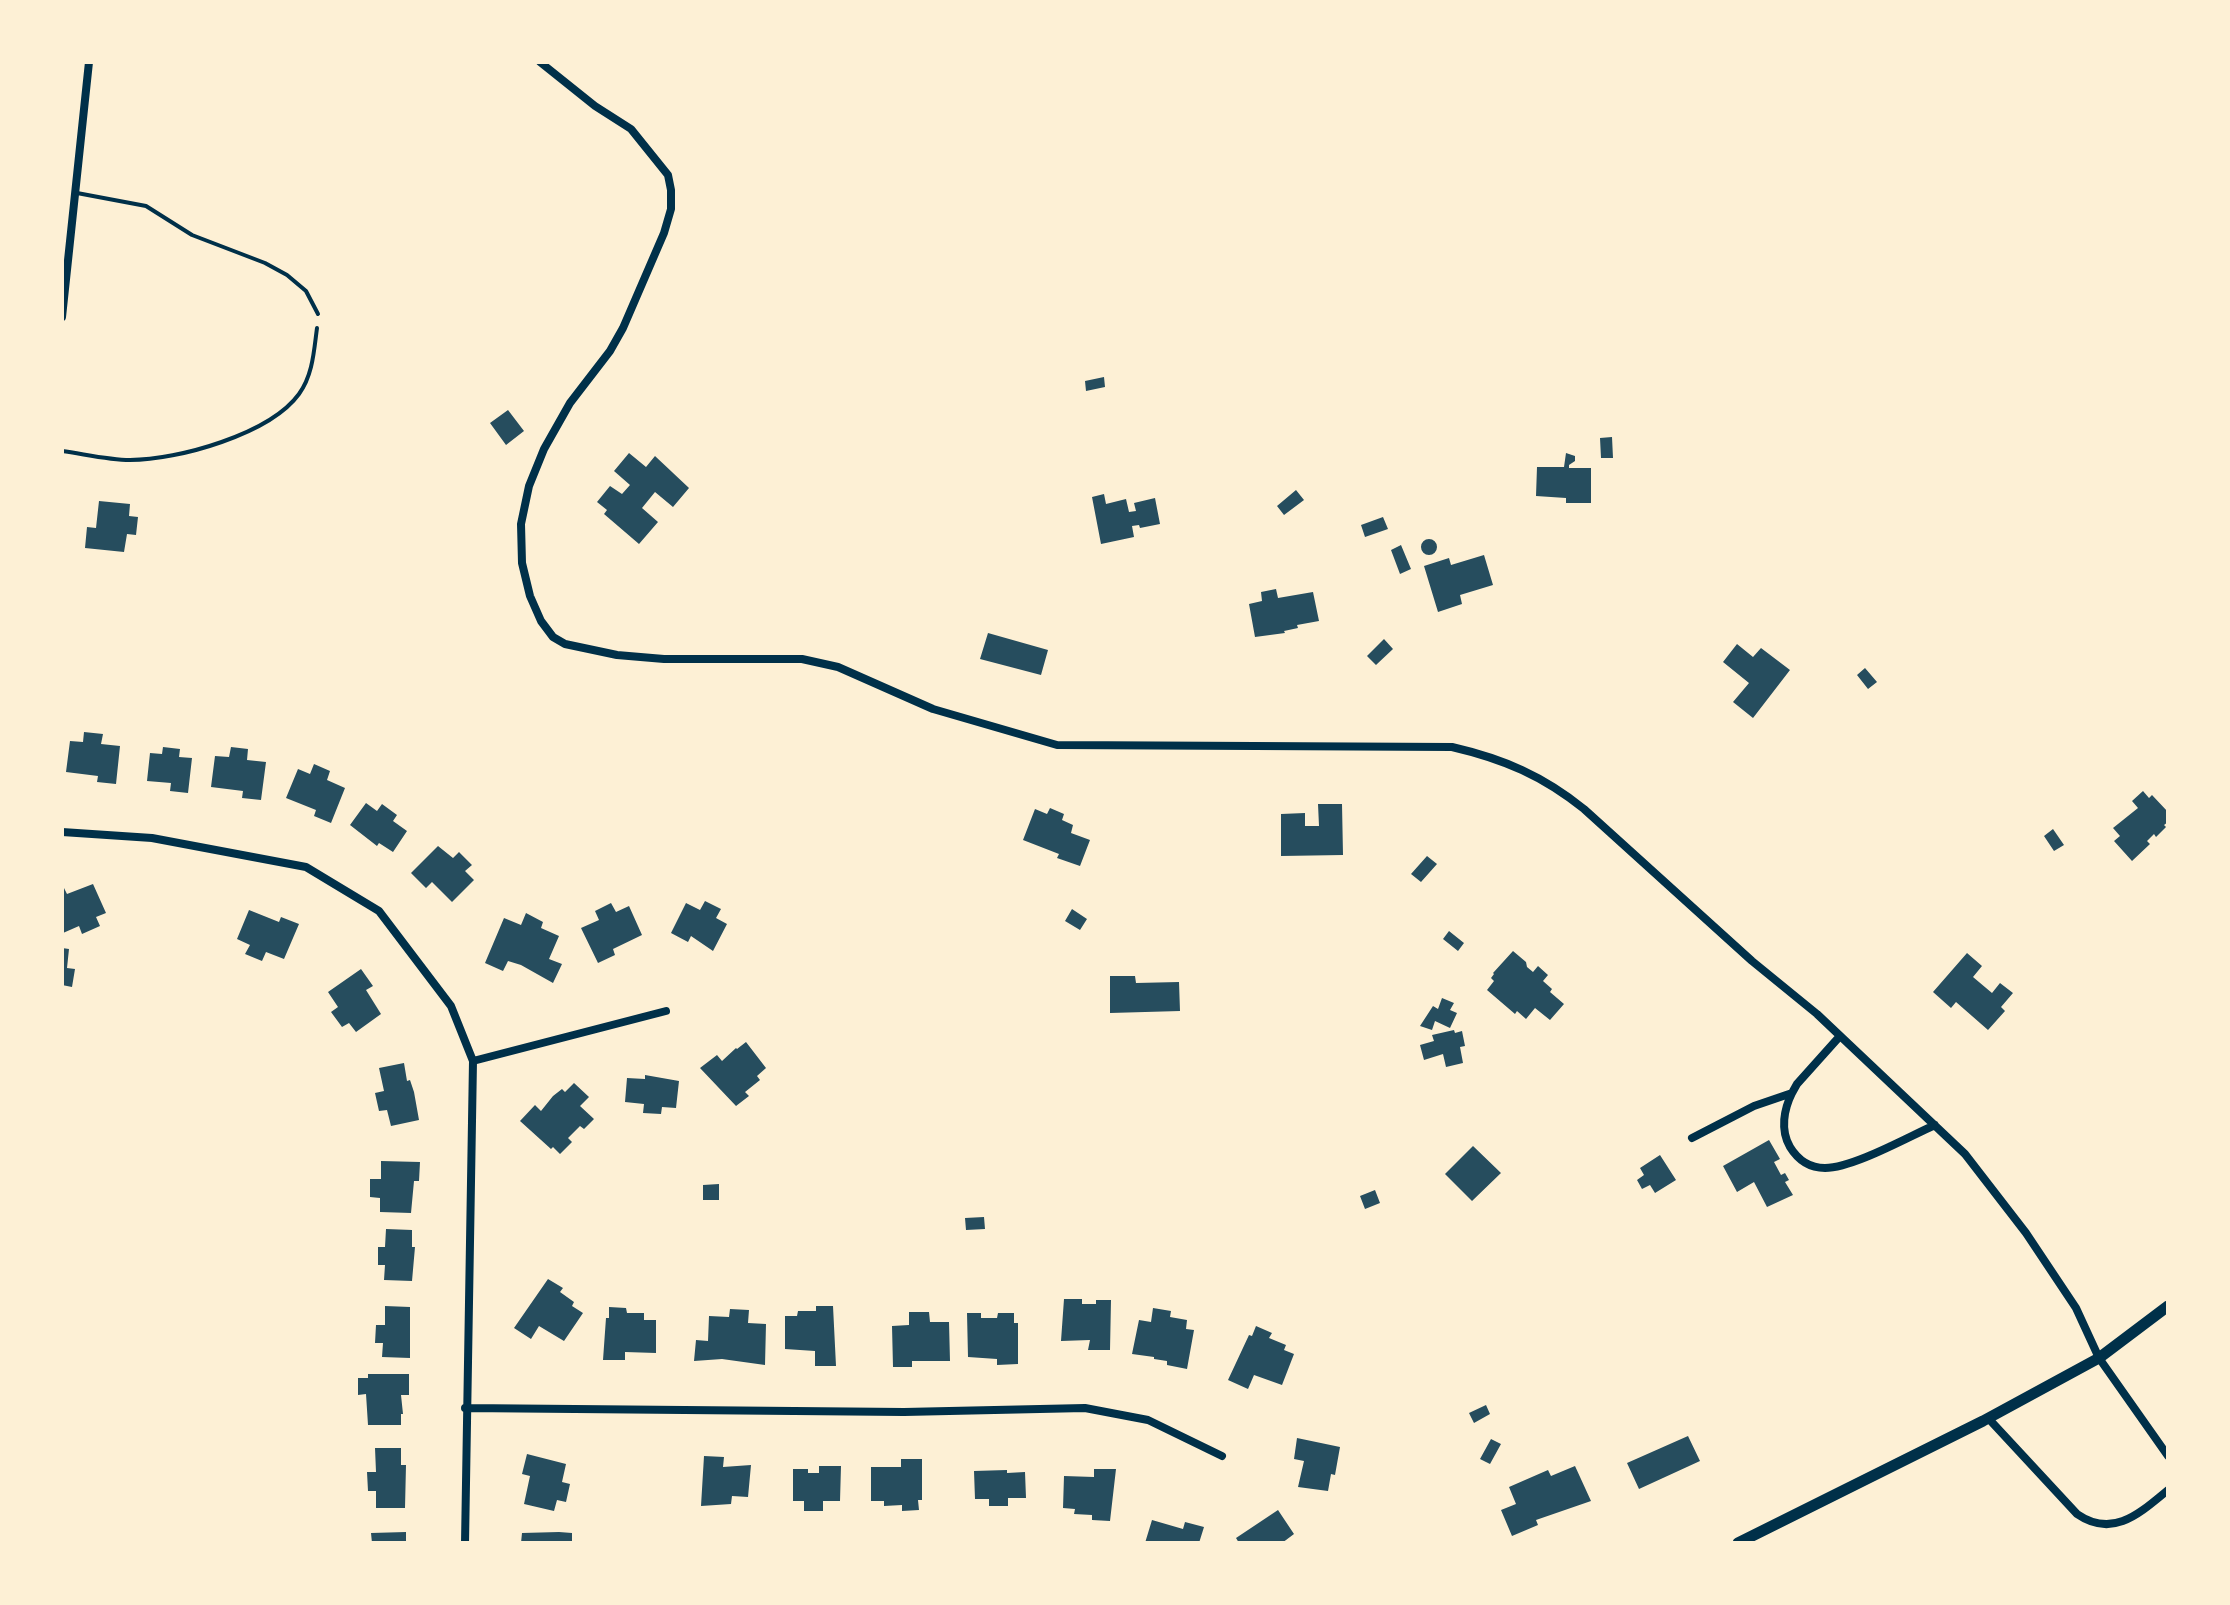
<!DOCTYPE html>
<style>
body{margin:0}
#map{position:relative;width:2230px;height:1605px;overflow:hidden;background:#fdf0d5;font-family:"Work Sans",sans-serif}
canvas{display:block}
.frame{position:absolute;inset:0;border:64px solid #fdf0d5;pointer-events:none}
</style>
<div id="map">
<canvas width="2230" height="1605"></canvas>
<div class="frame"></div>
</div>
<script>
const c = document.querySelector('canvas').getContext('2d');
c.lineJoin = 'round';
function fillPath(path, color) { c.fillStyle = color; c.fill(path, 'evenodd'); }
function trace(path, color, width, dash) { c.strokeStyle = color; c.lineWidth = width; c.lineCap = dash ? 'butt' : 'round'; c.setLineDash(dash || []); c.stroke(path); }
const building = new Path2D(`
 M1104,377L1105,387L1086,391L1085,381Z
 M508,410L524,431L506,445L490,423Z
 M1612,437L1613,458H1601L1600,438Z
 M629,453L646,467L655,456L689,488L673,507L655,492L642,508L658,522L639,544L604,514L607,510L597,502L610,486L622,494L630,485L614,471Z
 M1566,453L1575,456V461L1569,465V468H1591V503H1566V498L1536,496L1537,467H1564Z
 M1296,490L1304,500L1284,515L1277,506Z
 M1104,494L1106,504L1126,499L1129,512L1136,511L1134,503L1155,498L1160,524L1140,528L1139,525L1132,526L1134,537L1101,544L1092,497Z
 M99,501L130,504L129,516L138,517L136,535L127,534L124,552L85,548L87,527L96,528Z
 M1383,517L1388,529L1365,537L1361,525Z
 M1421 547a8 8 0 1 1 16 0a8 8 0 1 1-16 0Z
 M1401,545L1411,569L1400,574L1391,550Z
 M1484,555L1493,585L1460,595L1462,604L1438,612L1424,566L1449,558L1451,565Z
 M1276,589L1278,598L1313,592L1319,621L1297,625L1298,628L1284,631L1285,633L1255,637L1249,604L1262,601L1261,592Z
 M988,633L1048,650L1041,675L980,659Z
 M1384,639L1393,649L1376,665L1367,656Z
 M1737,644L1753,657L1761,648L1790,670L1753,718L1733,702L1749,683L1723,662Z
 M1865,668L1877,682L1868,689L1857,675Z
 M84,732L103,734L101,744L120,746L116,784L97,782L98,776L66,772L70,741L83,742Z
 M163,747L180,749L179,757L192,758L188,793L170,791L171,783L147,781L150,753L162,754Z
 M231,747L248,749L247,760L266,762L261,800L242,798L243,791L211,787L215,756L229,757Z
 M314,764L330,771L327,780L345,788L331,823L314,816L316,810L286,798L298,769L310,774Z
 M2143,791L2149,798L2152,795L2168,812V822L2164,825L2166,827L2156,837L2154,834L2147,841L2150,844L2132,861L2114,841L2120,836L2113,828L2138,808L2132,801Z
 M366,803L377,811L382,804L397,815L393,821L407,831L393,852L379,843L377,846L350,825Z
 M1318,804H1342L1343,855L1281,856V814L1305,813V826H1319Z
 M1050,808L1064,814L1062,820L1073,825L1071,833L1090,840L1080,866L1057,858L1059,854L1023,840L1035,809L1047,814Z
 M2053,829L2064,845L2054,851L2044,836Z
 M438,846L453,858L459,852L472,865L465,871L474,880L452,902L432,882L426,888L411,873Z
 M1427,856L1437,864L1421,882L1411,874Z
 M93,884L106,913L96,917L100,926L82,934L79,926L63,933L62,889L64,888L67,894Z
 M705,901L721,909L716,918L727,924L713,951L691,936L688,942L671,933L686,903L700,910Z
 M611,903L616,912L629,906L642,935L613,949L615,955L598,963L581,928L599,920L595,911Z
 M1072,909L1087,919L1080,930L1065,921Z
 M249,910L279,922L281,917L299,924L284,959L266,952L262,961L245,954L250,945L237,939Z
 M526,913L543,922L541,928L559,936L549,959L562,964L553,983L521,965L508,961L503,971L485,963L504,918L521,925Z
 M1449,931L1464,943L1458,951L1443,939Z
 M62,948L69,949L67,968L75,969L72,987L62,985Z
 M1513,951L1526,962L1527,967L1533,972L1538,966L1548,975L1543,981L1552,989L1550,992L1564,1004L1550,1020L1535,1008L1526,1019L1517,1011L1515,1014L1487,990L1494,981L1491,978L1494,974L1493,973Z
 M1967,953L1982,966L1973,977L1992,993L2000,983L2013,993L2001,1007L2005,1011L1988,1030L1956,1002L1951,1008L1933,992Z
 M361,969L373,986L366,990L381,1014L356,1032L349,1023L342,1027L331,1012L338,1007L328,992Z
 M1110,976H1135L1136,983L1179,982L1180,1011L1110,1013Z
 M1442,998L1454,1003L1450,1010L1457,1013L1450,1028L1435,1021L1432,1030L1420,1026L1433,1006L1438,1009Z
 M1454,1030L1455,1033L1462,1031L1465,1046L1460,1047L1463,1063L1446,1067L1443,1054L1424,1060L1420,1045L1434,1041L1432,1035Z
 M746,1042L766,1068L757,1076L760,1080L745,1092L749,1096L736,1106L700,1068L717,1055L722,1061L736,1048L737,1049Z
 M404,1063L407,1081L410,1080L414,1092L419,1120L391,1126L387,1110L379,1111L375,1093L384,1091L379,1068Z
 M645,1075L679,1081L676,1108L662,1107L661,1114L643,1113L644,1104L625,1102L627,1078L645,1079Z
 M574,1083L589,1097L580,1106L594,1119L584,1129L580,1126L568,1138L572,1142L560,1154L553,1147L551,1149L520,1121L535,1105L541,1111L553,1096L562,1089L565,1092Z
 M1769,1140L1780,1159L1774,1162L1781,1175L1785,1173L1789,1180L1785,1182L1793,1195L1767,1207L1754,1182L1737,1192L1723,1166Z
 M1473,1146L1501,1173L1472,1201L1445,1174Z
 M1660,1155L1676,1180L1655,1193L1650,1185L1642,1189L1637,1180L1644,1175L1640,1168Z
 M381,1161L420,1162L419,1181H414L411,1213L380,1212V1198L370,1197V1179H381Z
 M719,1184V1200H703V1185Z
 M1375,1190L1380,1203L1365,1209L1360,1196Z
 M984,1217L985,1229L966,1230L965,1218Z
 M386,1229L412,1230V1247H415L412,1281L384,1280L385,1265H378V1247H385Z
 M548,1279L563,1288L560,1292L574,1302L572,1306L583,1313L564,1341L539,1326L531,1339L514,1328Z
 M1064,1299H1082V1304H1096V1300H1111L1110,1350H1088L1090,1340L1061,1341Z
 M385,1306L410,1307V1358L382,1357L383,1343H375L376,1325H385Z
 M816,1306H833L836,1366H815V1351L785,1349V1316H797L798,1311H816Z
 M609,1307L626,1308L627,1313H644V1320H656V1353L625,1352V1360H603L606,1318H609Z
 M1153,1308L1171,1311L1170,1317L1187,1320L1186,1329L1194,1330L1187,1369L1167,1365V1361L1154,1359V1357L1132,1354L1139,1320L1151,1322Z
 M730,1309L749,1310L748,1323L766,1324L765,1365L722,1359L694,1361L696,1340L708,1341L709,1316L729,1317Z
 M909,1312H929L930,1322H949L950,1361H912V1367H893L892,1326L909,1325Z
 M967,1313H981V1318H997L998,1313H1014V1323H1018V1364L997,1365V1359L968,1357Z
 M1256,1326L1272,1333L1269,1338L1286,1345L1284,1350L1294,1354L1282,1385L1254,1375L1248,1389L1228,1380L1249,1335L1252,1336Z
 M368,1374H409V1395H401L403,1414H401V1425H368L366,1394L358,1395V1378H368Z
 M1486,1405L1490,1414L1474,1423L1469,1413Z
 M1688,1436L1700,1461L1639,1489L1627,1463Z
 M1297,1438L1340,1447L1335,1475L1331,1474L1328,1491L1298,1487L1304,1461L1294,1459Z
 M1491,1439L1501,1444L1490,1464L1480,1459Z
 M375,1448H401V1465H406L405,1508H376V1491H368L367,1472H376Z
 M527,1454L566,1464L562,1482L570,1484L566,1502L557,1500L554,1511L524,1504L530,1476L522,1474Z
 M704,1456L724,1457L723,1467L751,1465L748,1497L732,1496L731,1504L701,1506Z
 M901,1459H922V1500H918L919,1510L902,1511V1505L884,1506V1501H871V1467H901Z
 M819,1466H841L840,1501H823V1511H804V1501H793V1469H808V1473H819Z
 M1575,1466L1591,1501L1536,1520L1538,1525L1512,1536L1501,1510L1516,1504L1509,1487L1548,1470L1551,1476Z
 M1094,1469H1116L1110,1521L1092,1520V1515L1074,1514L1075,1509L1063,1508L1064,1476L1094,1477Z
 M1007,1470V1473L1025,1472L1026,1498H1008V1506H989V1499H975L974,1471Z
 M1278,1510L1294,1534L1282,1543H1239L1236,1538Z
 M1152,1520L1183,1529L1185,1522L1204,1527L1199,1543H1145Z
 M406,1532V1543H372L371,1533Z
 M559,1532L572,1533V1543H521L522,1533Z`);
const service = new Path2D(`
 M77,193L146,206L192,235L265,263L287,275L306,291L318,314
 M62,451C84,454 108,460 130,460C178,460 270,434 299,394C313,375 314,350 317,328`);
const minor = new Path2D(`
 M540,62L595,106L631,129L668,175L671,190V209L664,233L623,328L610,351L570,403L544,449L529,486L521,524L522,563L530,596L541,621L553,637L565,644L617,655L664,659H802L838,667L933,709L1057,745L1452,747C1504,759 1543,776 1584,809L1752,961L1817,1014L1965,1154L2026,1233L2076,1308L2099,1358L2168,1456
 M62,317L89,62
 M62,832L152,838L306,867L379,911L451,1006L473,1061L465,1543
 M473,1061L666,1011
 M1792,1093C1784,1109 1780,1130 1790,1147C1798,1160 1809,1168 1825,1168C1853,1168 1908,1137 1935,1125
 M1692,1138L1754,1106L1792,1093L1797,1084L1840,1036
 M465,1408L904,1412L1085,1408L1148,1420L1222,1456
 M1988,1418L2077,1514C2113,1539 2140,1513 2168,1490`);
const tertiary = new Path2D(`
 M1738,1543L1983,1421L2099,1358L2168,1306`);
fillPath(building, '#264d5e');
trace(service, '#003049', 4);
trace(minor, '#003049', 8);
trace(tertiary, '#003049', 11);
</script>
